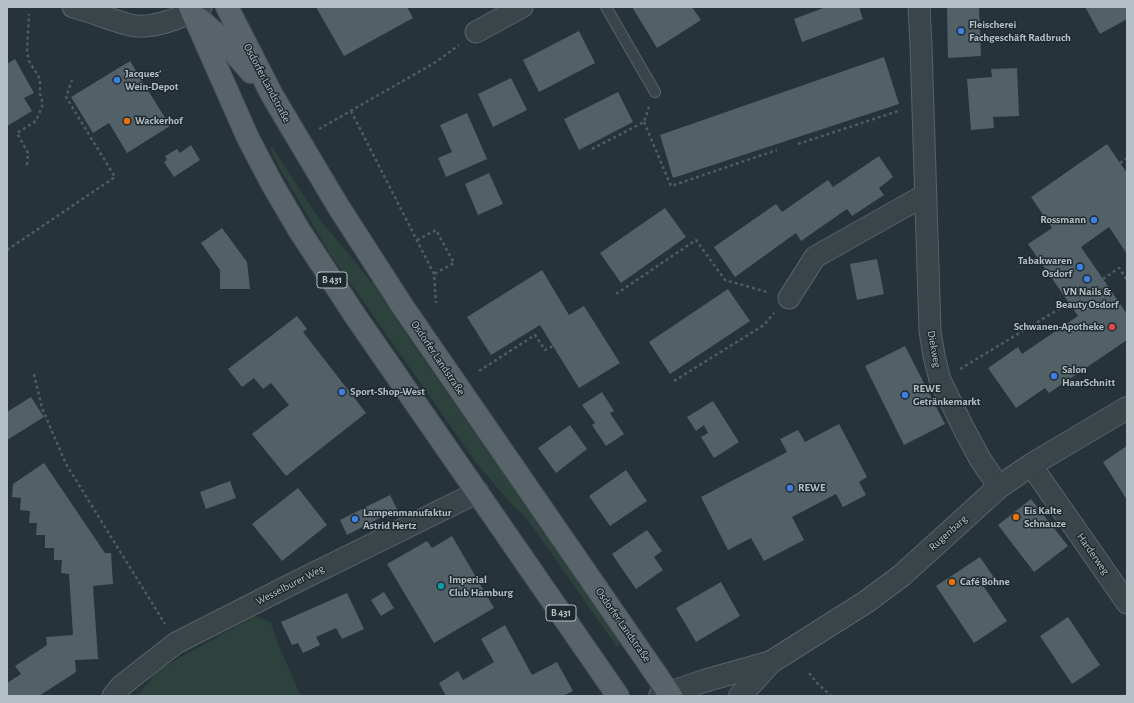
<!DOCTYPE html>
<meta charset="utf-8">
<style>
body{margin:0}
#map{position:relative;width:1134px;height:703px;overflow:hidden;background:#26333a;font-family:"Alegreya Sans",sans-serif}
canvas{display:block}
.frame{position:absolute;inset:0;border:8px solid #b5c0c6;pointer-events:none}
</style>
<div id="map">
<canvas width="1134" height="703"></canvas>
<div class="frame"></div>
</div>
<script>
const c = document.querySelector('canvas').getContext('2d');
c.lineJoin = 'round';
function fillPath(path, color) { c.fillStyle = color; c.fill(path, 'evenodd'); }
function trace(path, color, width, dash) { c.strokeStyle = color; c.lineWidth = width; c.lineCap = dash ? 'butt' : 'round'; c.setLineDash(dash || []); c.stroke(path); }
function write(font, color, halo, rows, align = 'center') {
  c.font = font + ' "Alegreya Sans",sans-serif'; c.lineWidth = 3; c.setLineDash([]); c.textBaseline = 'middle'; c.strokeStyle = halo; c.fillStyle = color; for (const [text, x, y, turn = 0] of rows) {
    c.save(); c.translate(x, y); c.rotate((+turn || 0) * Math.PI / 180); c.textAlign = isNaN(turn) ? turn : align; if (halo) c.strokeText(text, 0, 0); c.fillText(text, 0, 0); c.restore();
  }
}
const green = new Path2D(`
 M272,147L318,217L373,284L411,341L621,644L617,647L532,526L522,513L516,509L477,464L330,254L278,165L270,148Z
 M255,616L271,622L278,644L301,696H137L160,669Z`);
const building = new Path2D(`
 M316,7H407L413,18L344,56Z
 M632,7H692L701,20L657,48Z
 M826,7H859L863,19L802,42L794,19Z
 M947,7H979L981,56L948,58Z
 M1085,7H1127V19L1100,34Z
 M579,31L595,63L539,92L523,60Z
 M884,57L899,104L673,178L660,135Z
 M15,59L34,93L24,98L32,111L7,126V64Z
 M130,61L170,126L127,153L109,123L93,133L71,97Z
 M1017,68L1019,116L993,117L994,128L971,130L967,79L992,77L991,69Z
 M511,78L527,110L493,127L478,94Z
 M618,92L633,122L579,150L564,119Z
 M467,113L487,159L446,177L438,158L452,152L440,125Z
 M1107,144L1127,173V254L1109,227L1081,247L1127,314V340L1049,393L1045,388L1016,408L988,368L1018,347L1022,354L1078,316L1028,244L1052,228L1031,197Z
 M191,145L200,160L174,177L164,162L167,160L165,156L177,149L180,153Z
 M879,156L893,177L879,188L884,195L852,216L847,209L801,241L796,233L735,277L714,247L776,204L782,212L828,180L833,187Z
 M489,173L503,204L478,215L465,184Z
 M665,208L686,237L621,283L600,253Z
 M222,228L247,262L250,289H220V270L201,243Z
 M877,259L884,294L857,300L850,264Z
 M542,270L569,315L584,306L620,363L579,388L540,325L491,355L467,317Z
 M728,289L750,321L670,374L649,342Z
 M297,316L307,329L303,332L366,413L286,476L252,434L289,405L271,383L263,389L254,378L242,387L228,369Z
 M905,346L945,424L904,445L865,366Z
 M602,392L614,411L610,413L624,434L606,446L592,425L595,423L582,405Z
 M31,397L44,417L7,440V412Z
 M713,401L739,442L714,458L701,437L708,433L704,425L696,431L687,417Z
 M839,424L867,477L859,482L866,495L843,507L836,494L792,517L804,540L764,561L751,538L728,550L701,497L787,452L780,439L798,430L805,442Z
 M570,425L587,449L556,473L538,448Z
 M1127,446V500L1103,462Z
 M44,463L105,553H111L113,584L93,586L98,659L75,660L76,672L39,696H7V683L21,674L15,666L47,645L46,637L73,635L69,574L61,573L62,560H54V548H45V535H36L37,523H29L30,511L20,510L21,498L12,497L13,484Z
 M626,470L647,501L610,526L589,496Z
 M230,481L236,498L206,509L200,492Z
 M298,488L327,525L282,561L252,524Z
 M390,495L397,509L347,535L340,520Z
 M1031,499L1068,546L1034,572L998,525Z
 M647,530L662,551L654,557L663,570L636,589L612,554Z
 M452,536L494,608L434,643L387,564L427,541L432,548Z
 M980,557L995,579L984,587L1007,621L974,643L936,586Z
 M721,582L740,616L696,642L676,608Z
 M384,592L394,608L381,616L371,600Z
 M347,593L364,629L342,639L336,628L316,637L320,645L303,653L298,643L292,645L281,622Z
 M1068,617L1100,665L1072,684L1040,636Z
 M505,625L532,675L557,662L573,691L563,696H446L439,683L458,671L463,680L494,662L481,639Z`);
const path = new Path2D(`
 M351,111L434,274L436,303
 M644,122L671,186L777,150
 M319,129L436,62L459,45
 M798,144L901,110
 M592,149L644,122L649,107
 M1120,163L1127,158
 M27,165L28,153L17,133L36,121L43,104L40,94V79L29,61L27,51L29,14
 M417,240L436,230L454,263L434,274
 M7,250L115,177L66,97L72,80
 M1103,279L1119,268L1127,280
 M616,294L696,240L725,280L767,292
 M960,369L1069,303
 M479,371L535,335L545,350L553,346
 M34,374L42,408L66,464L165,624
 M674,381L764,325L774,313
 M809,673L816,682L831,696`);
const service = new Path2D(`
 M606,7L655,92`);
const minor = new Path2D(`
 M73,7C92,12 111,20 130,25C153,30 180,18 201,7
 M919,7L921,45L930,331L934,356L940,380L964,429L980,459L999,487
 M476,32L522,7
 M789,298L815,257L925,195
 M1031,465L1127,603
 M113,696L121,686L176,643L290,585L478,492`);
const tertiary = new Path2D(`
 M660,696L704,681L771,662L798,645L866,602L901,576L999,487L1031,465L1127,408
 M740,696L771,662`);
const primary = new Path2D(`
 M190,7L248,138L271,182L299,230L356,317L618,696
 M227,7L272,95L338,206L403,307L671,696
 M198,18L224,41L251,72`);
const markers = [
 [961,31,4,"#3f7fe0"],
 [117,80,4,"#3f7fe0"],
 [127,121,4,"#e8710a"],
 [1094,220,4,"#3f7fe0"],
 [1080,267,4,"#3f7fe0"],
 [1087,279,4,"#3f7fe0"],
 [1112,327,4,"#e0444e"],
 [1054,376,4,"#3f7fe0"],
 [342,392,4,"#3f7fe0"],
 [905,395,4,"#3f7fe0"],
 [790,488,4,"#3f7fe0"],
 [1016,517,4,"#e8710a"],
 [355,519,4,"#3f7fe0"],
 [952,582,4,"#e8710a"],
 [441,586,4,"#0f9aa8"]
];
const shields = [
 [332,280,30],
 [561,613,30]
];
const shieldNames = [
 ["B 431",332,280],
 ["B 431",561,613]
];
const poiNames = [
 ["Fleischerei",969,25],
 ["Fachgeschäft Radbruch",969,38],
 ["Jacques’",125,74],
 ["Wein-Depot",125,87],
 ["Wackerhof",135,121],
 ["Rossmann",1086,220,"right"],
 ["Tabakwaren",1072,261,"right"],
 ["Osdorf",1072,274,"right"],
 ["VN Nails &",1087,292,"center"],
 ["Beauty Osdorf",1087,305,"center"],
 ["Schwanen-Apotheke",1104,327,"right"],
 ["Salon",1062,370],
 ["HaarSchnitt",1062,383],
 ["REWE",913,389],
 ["Getränkemarkt",913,402],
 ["Sport-Shop-West",350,392],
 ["REWE",798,488],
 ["Eis Kalte",1024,511],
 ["Schnauze",1024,524],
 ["Lampenmanufaktur",363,513],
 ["Astrid Hertz",363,526],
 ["Imperial",449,580],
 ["Club Hamburg",449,593],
 ["Café Bohne",960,582]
];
const streetNames = [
 ["Osdorfer Landstraße",267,83,62],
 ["Diekweg",934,349,80],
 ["Osdorfer Landstraße",438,358,56],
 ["Rugenbarg",948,533,-42],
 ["Harderweg",1093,554,55],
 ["Wesselburer Weg",290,585,-27],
 ["Osdorfer Landstraße",623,625,55]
];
fillPath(green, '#2e423d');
fillPath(building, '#526068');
trace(service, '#586368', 12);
trace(minor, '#586368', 23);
trace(tertiary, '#586368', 24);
trace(primary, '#434e53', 24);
trace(path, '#4d5e5c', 2.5, [3, 3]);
trace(service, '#3a454a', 10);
trace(minor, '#3a454a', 21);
trace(tertiary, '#3a454a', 22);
trace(primary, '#58646a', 22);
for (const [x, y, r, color] of markers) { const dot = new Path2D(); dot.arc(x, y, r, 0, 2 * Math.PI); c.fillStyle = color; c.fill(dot); trace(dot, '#1f2a2f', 1.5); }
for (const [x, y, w] of shields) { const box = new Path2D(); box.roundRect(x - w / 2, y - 8, w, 16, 3); c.fillStyle = '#1f2a2f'; c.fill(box); trace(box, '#b5c0c6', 1); }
write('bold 10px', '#b5c0c6', null, shieldNames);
write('bold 11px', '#b5c0c6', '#1f2a2f', poiNames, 'left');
write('11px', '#b5c0c6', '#1f2a2f', streetNames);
</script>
